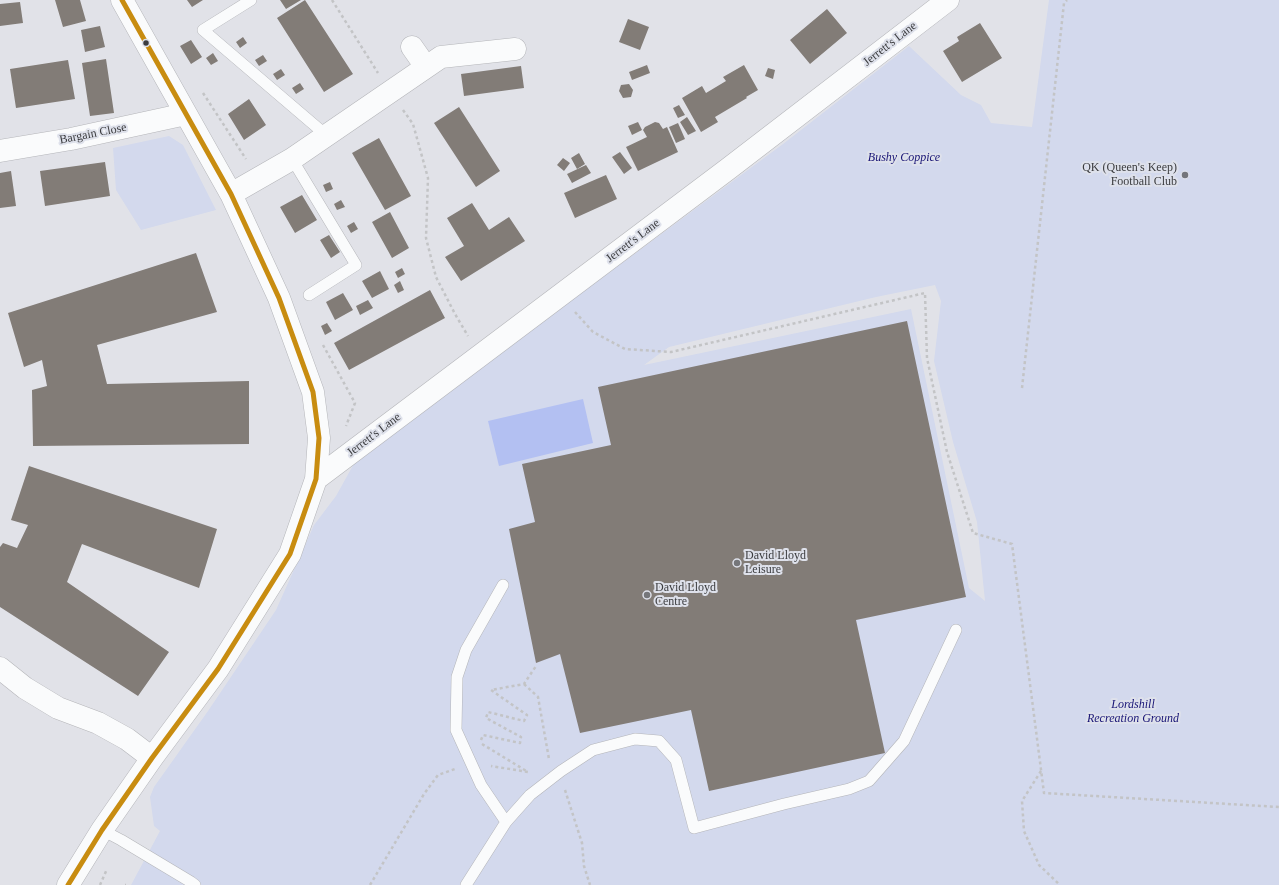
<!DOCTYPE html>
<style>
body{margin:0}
canvas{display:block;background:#e1e2e8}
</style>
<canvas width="1279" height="885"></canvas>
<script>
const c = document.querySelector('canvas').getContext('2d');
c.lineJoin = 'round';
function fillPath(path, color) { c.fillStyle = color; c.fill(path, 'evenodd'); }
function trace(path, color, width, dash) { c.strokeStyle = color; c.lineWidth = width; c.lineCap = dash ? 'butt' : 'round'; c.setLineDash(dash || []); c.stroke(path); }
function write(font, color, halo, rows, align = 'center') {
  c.font = font + ' "Times New Roman",serif'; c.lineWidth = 4; c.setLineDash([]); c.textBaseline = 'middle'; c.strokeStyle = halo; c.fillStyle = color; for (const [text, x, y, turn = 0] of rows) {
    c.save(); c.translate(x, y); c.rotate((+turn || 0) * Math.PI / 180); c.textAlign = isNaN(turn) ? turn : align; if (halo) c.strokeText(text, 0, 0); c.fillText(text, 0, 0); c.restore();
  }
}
const green = new Path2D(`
 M1049,0H1279V885H131L160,831L154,826L150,797L154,787L208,711L276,610L314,525L336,496L356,460L783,144L909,46L961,95L981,105L991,123L1032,127ZM935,285L941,301L934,361L953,442L977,522L985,601L969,588L911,309L644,365L669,347L876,297Z
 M169,136L183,145L216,210L141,230L116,190L113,148Z`);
const water = new Path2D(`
 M583,399L593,443L499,466L488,421Z`);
const building = new Path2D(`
 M55,0H80L86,21L63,27Z
 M187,0H203L192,7Z
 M280,0H301L286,9Z
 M305,0L353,74L324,92L277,18Z
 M20,2L23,23L0,26V4Z
 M827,9L847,33L810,64L790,40Z
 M628,19L649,27L640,50L619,42Z
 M980,23L1002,58L962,82L943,51L959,41L957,37Z
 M100,26L105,47L85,52L81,30Z
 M243,37L247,43L240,48L236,42Z
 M191,40L202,57L191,64L180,46Z
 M213,53L218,61L211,65L206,58Z
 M263,55L267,61L259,66L255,60Z
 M106,59L114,113L90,116L82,63Z
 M68,60L75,99L16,108L10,69Z
 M647,65L650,73L632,80L629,72Z
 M744,65L758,90L746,97L747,98L715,117L718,122L701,132L682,98L702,86L706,93L726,81L723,77Z
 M521,66L524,88L464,96L461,74Z
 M768,68L775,70L773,79L765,76Z
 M281,69L285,75L277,80L273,74Z
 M300,83L304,89L296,94L292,88Z
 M629,84L633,90L631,97L623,98L619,91L621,85Z
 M249,99L266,125L244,140L228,114Z
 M679,105L685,115L678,118L673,108Z
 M459,107L500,171L476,187L434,123Z
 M687,117L696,131L688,135L680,122Z
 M638,122L642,130L632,135L628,126Z
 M655,122L659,123L663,129L667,127L678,152L638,171L626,147L647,137L643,130L645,127Z
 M678,123L685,139L676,143L669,127Z
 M379,138L411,196L385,210L352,153Z
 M620,152L632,168L624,174L612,157Z
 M579,153L585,164L577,169L571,158Z
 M563,158L570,163L564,171L557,165Z
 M105,162L110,196L45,206L40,171Z
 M586,165L591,173L572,183L567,174Z
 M11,171L16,206L0,208V173Z
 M606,175L617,199L575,218L564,193Z
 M330,182L333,189L326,192L323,185Z
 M302,195L317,220L295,233L280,207Z
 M341,200L345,207L337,210L334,204Z
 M472,203L489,230L509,217L525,241L461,281L445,257L464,246L447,218Z
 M390,212L409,248L392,258L372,222Z
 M354,222L358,229L351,233L347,226Z
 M329,235L340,252L331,258L320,240Z
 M196,253L217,312L97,345L107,384L249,381V444L33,446L32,390L47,386L42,360L24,367L8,313Z
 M402,268L405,274L398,278L395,272Z
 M380,271L389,289L372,298L362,281Z
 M400,281L404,290L398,293L394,285Z
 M430,290L445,318L349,370L334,343Z
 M343,293L353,310L335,320L326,302Z
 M368,300L373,308L360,315L356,306Z
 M907,321L966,597L856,620L885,753L709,791L691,710L580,733L560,654L536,663L509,529L535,522L522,464L611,445L598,387Z
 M327,323L332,331L325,335L321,326Z
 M29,466L217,529L199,588L82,544L67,582L169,652L138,696L0,607V547L3,543L17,548L28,525L11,520Z`);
const path = new Path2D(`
 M332,0L378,73
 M203,93L246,159
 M403,110L413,124L428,178L426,238L436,277L455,314L468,336
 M575,312L593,332L625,349L671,352L925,293L927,358L947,452L973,533L1012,544L1044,793L1279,807
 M323,345L355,403L346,426
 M1022,388L1064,3L1067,0
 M524,684L538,697L549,759
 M481,740L483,735L520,743L521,737L486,718L488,712L524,721L527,715L491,690L524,684L536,666
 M482,744L528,772L491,766
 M1041,771L1022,801L1024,831L1039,865L1060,885
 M565,790L582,843L584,866L590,885
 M100,885L107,869
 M125,885H126
 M370,885L424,794L438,775L455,769`);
const lane = new Path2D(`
 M251,0L203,30L326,135
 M292,159L356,265L309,295
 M503,585L466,650L457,677L456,730L481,785L506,822
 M102,830L121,840L191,882L195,885
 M466,885L506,822L530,795L561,771L593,750L635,739L659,741L676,760L694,828L784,804L849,789L869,781L904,741L956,630`);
const street = new Path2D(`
 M412,47L426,67
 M0,151L71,139L186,114
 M231,194L292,159L441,57L515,49
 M316,479L728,169L948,0
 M0,668L25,688L58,708L98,723L127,739L152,758
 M68,885L102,830L152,758L218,669L290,554L316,479L319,438L313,392L279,298L231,194L122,0`);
const bus1 = new Path2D(`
 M68,885L102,830L152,758L218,669L290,554L316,479L319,438L313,392L279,298L231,194L122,0`);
const markers = [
 [146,43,3.5,"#3b3c3f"],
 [1185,175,4,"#75767a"],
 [737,563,4,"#75767a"],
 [647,595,4,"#75767a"]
];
const streetNames = [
 ["Jerrett's Lane",890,44,-38],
 ["Bargain Close",93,134,-11],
 ["Jerrett's Lane",633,241,-37],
 ["Jerrett's Lane",374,435,-37]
];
const parkNames = [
 ["Bushy Coppice",904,158],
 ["Lordshill",1133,705],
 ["Recreation Ground",1133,719]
];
const poiNames = [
 ["QK (Queen's Keep)",1177,168,"right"],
 ["Football Club",1177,182,"right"],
 ["David Lloyd",745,556],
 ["Leisure",745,570],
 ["David Lloyd",655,588],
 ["Centre",655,602]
];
fillPath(green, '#d3d9ed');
fillPath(water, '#b3c0f2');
fillPath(building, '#827c77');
trace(lane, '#b4b5b9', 12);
trace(street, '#b4b5b9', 23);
trace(path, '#c3c4c6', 2.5, [3, 3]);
trace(lane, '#fafbfc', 11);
trace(street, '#fafbfc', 22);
trace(bus1, '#c88c10', 5);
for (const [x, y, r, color] of markers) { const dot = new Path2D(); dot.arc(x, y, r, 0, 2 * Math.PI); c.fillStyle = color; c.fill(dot); trace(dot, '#dee1eb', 1.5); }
write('12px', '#3b3c3f', '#dee1eb', streetNames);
write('italic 12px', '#181476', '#dee1eb', parkNames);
write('12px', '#3b3c3f', '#dee1eb', poiNames, 'left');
</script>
